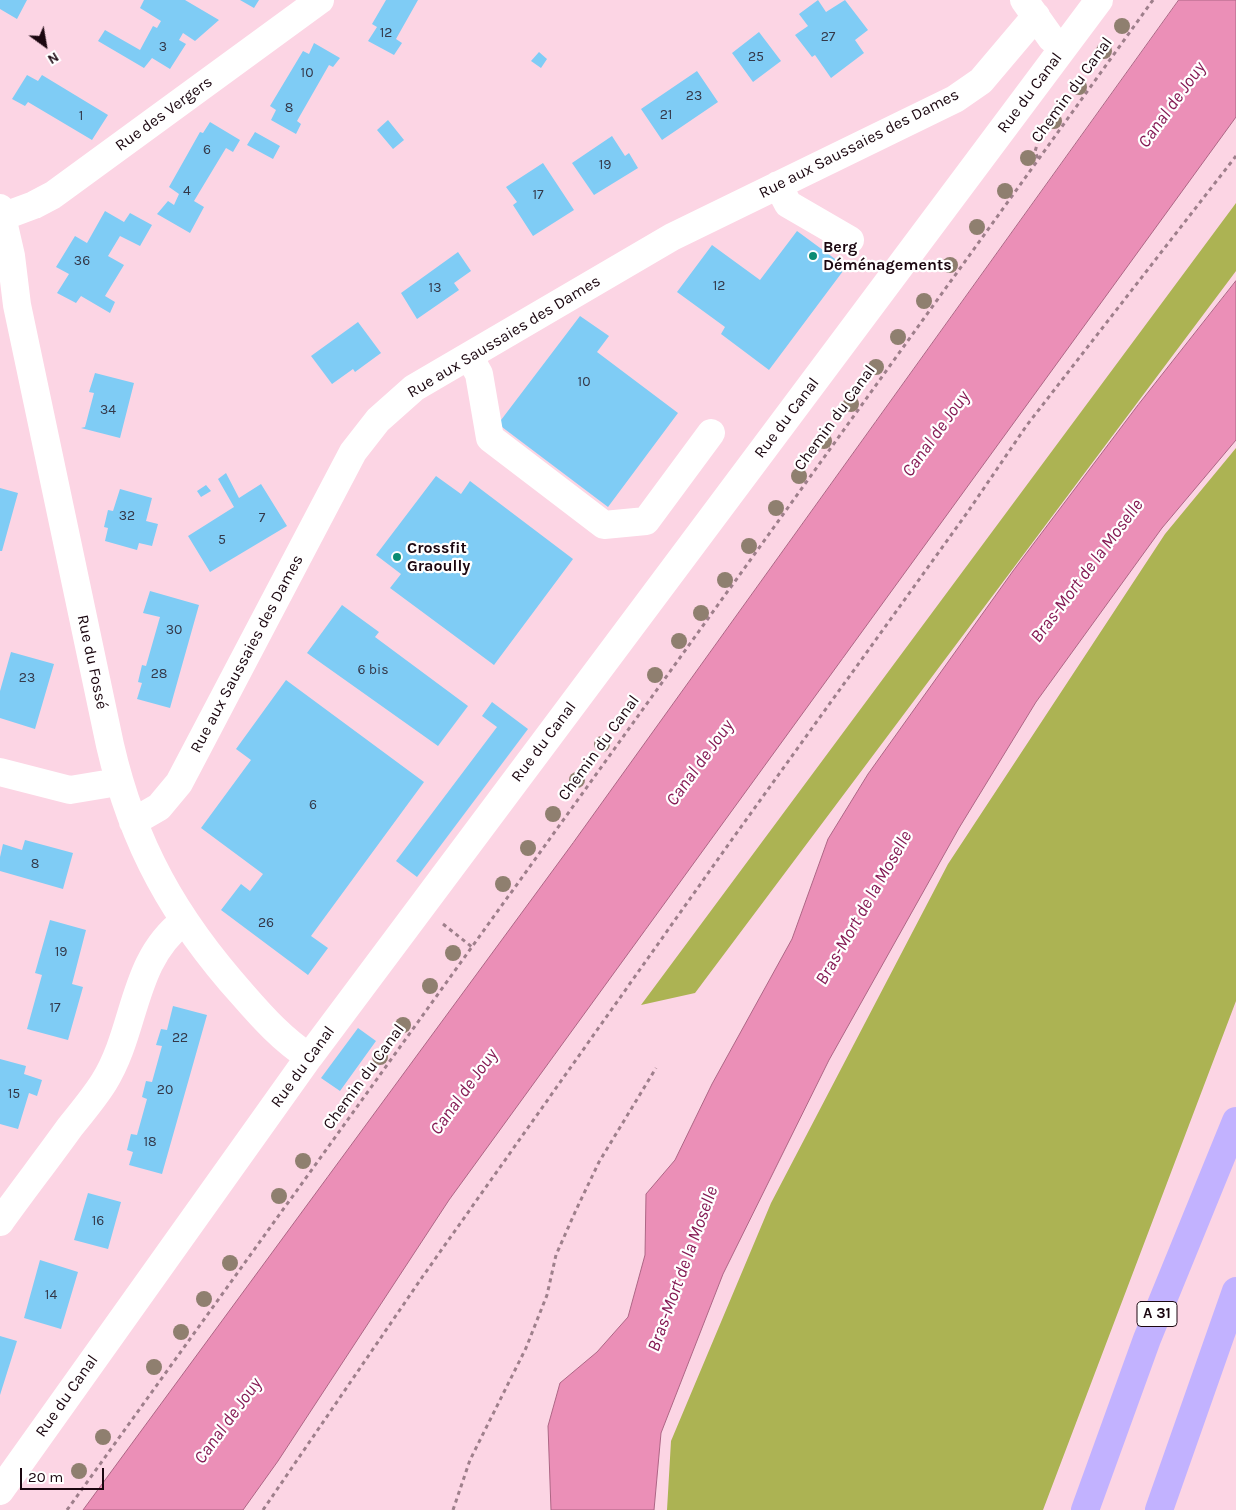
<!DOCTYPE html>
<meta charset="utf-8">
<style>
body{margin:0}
#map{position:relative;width:1236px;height:1510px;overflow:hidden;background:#fcd5e4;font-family:Karla,sans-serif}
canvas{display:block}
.north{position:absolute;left:20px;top:20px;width:50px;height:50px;-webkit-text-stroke:4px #fff;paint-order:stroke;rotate:148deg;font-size:14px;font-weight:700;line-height:20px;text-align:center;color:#1b0710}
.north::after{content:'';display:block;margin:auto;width:18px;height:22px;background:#1b0710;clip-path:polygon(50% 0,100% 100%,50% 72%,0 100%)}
.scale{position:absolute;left:20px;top:1468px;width:84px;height:22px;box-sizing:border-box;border:2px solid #1b0710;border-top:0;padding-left:6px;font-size:15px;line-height:18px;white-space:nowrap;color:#1b0710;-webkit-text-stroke:4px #fff;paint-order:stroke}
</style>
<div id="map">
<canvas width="1236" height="1510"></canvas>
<div class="north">N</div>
<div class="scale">20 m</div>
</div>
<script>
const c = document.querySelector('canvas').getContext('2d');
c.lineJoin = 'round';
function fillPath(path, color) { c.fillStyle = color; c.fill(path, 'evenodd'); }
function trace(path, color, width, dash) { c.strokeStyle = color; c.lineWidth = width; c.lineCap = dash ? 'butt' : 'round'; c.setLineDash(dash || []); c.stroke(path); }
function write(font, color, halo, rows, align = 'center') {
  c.font = font + ' Karla,sans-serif'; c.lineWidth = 4.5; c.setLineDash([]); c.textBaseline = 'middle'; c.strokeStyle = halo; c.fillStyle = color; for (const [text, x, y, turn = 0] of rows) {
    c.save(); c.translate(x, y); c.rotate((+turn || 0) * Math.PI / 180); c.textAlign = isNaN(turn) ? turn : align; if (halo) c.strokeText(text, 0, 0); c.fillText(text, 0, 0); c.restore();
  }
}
const forest = new Path2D(`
 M1236,203V271L695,993L641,1005Z
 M1236,448V1001L1043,1510H667L671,1441L771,1203L948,864L1165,534Z`);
const water = new Path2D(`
 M1179,0H1236V117L449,1200L278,1461L243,1510H83L573,843Z
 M1236,281V440L1162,528L1036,702L959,828L829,1060L723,1274L661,1433L654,1510H551L548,1426L560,1383L597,1352L628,1317L645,1255L646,1194L675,1160L712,1084L792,939L828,839L868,774L1013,571L1138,405Z`);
const building = new Path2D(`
 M0,0H27L17,19L0,9Z
 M144,0H185L219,20L195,41L183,33L179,40L186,44L170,69L152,58L144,68L98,41L105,30L140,50L153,26L157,28L161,21L140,8Z
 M240,0H259L254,8Z
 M386,0H418L396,39L402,43L394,55L368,41L377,27L372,24Z
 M818,0L826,12L845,0L868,30L855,40L864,53L831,78L815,55L812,57L795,35L808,26L799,14Z
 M759,32L781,61L753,82L732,53Z
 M314,43L340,58L333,67L329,65L297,121L301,124L296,134L271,120L276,110L270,106L303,51L309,54Z
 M539,52L547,59L541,68L531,61Z
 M697,71L718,102L662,140L641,109Z
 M27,75L38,81L42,75L108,115L92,140L28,102L25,106L12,99Z
 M388,120L404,140L393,149L377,130Z
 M210,122L240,140L233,152L226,148L194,201L204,207L190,233L157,214L168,201L174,205L179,194L169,187L200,132L203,133Z
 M255,132L280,146L273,159L247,145Z
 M612,136L625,156L629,153L638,168L594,195L572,163Z
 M543,163L574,210L533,236L513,205L517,202L506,187Z
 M105,211L124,222L130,213L152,225L140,246L120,236L108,256L124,265L105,296L115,302L110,313L81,296L76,303L57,293L69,274L56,267L75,236L87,243Z
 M797,231L846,267L769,370L721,334L725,327L677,292L712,245L760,280Z
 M458,252L471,271L454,283L459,290L417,319L401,293Z
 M580,316L609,336L597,352L678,413L608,507L498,424Z
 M358,322L381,353L355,372L353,369L332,384L311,356Z
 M95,373L134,383L120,438L81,428L85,427L94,393L89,392Z
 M226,473L239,498L261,484L287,526L210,572L188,536L234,507L218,479Z
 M436,476L461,494L470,481L573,559L494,665L390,588L401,574L376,555Z
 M206,485L211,491L201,497L197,491Z
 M0,488L18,493L2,551H0Z
 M120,489L152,498L146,521L158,524L152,546L139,543L137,550L105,541L108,528L104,527L108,510L113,511Z
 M150,591L199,605L170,708L137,699L142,683L138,682L142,665L146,666L160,617L143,613Z
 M342,605L379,632L375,637L468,706L438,746L307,653Z
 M11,652L54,664L35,729L0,718V691Z
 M286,680L424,782L311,936L328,948L308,975L221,910L241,884L250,891L263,874L201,828L251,760L236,749Z
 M492,702L528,729L417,877L396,861L497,727L482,716Z
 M25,840L73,853L63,889L0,871V857L3,844L22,850Z
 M50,920L86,930L72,984L83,987L68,1040L27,1029L42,975L35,973Z
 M173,1006L207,1015L162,1174L129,1165L133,1152L127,1150L131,1134L137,1135L147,1099L142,1097L146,1081L152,1082L162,1046L156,1045L161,1029L167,1030Z
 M358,1028L376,1041L340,1091L321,1078Z
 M0,1059L26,1066L24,1074L42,1080L37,1096L29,1093L18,1129L0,1124Z
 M88,1193L121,1202L108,1249L74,1240Z
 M40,1260L78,1272L61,1329L24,1318Z
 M0,1336L17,1341L0,1395Z`);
const path = new Path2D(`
 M1038,158L1035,152L1042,125
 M443,924L472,947
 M67,1510L1153,0
 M263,1510L423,1276L733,838L967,513L1027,425L1236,156
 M453,1510L470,1460L526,1348L547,1295L556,1255L576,1210L599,1162L656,1068`);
const minor = new Path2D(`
 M1024,0L1051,38L1063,48
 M778,185L788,204L850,240
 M0,208L11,256L17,305L110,745C133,845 175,919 243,995C263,1018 283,1040 309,1057
 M2,217L34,205L53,195L320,0
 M469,356L479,374L490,438L604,525L646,521L711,433
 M0,772L70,790L118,782
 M133,822L159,807L179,783L353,452L378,420L414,388L672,237L955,99L981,81L1036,16
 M0,1222C23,1190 47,1159 70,1127C82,1112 94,1098 104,1082C137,1029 131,961 184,921
 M0,1491L309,1057L1099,0`);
const highway = new Path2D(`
 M1085,1510L1147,1339L1236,1121
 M1159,1510L1236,1291`);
const trees = [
 [1122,26],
 [1104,51],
 [1079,87],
 [1054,121],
 [1028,158],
 [1005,191],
 [977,227],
 [950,265],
 [924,301],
 [898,337],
 [876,367],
 [851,404],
 [824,441],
 [799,476],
 [776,508],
 [749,546],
 [725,580],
 [701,613],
 [679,641],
 [655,675],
 [602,744],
 [577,780],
 [553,814],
 [528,848],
 [503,884],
 [453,953],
 [430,986],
 [403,1025],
 [380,1057],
 [303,1161],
 [279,1196],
 [230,1263],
 [204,1299],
 [181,1332],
 [154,1367],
 [103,1437],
 [79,1471]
];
const markers = [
 [813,256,5,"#0a8c72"],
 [397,557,5,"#0a8c72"]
];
const numberNames = [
 ["12",386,33],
 ["27",828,37],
 ["3",163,47],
 ["25",756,57],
 ["10",307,73],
 ["23",694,96],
 ["8",289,108],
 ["21",666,115],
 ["1",81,116],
 ["6",207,150],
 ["19",605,165],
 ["4",187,191],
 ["17",538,195],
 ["36",82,261],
 ["12",719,286],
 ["13",435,288],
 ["10",584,382],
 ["34",108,410],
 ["32",127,516],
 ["7",262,518],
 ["5",222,540],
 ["30",174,630],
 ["6 bis",373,670],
 ["28",159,674],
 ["23",27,678],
 ["6",313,805],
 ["8",35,864],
 ["26",266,923],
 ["19",61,952],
 ["17",55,1008],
 ["22",180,1038],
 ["20",165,1090],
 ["15",14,1094],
 ["18",150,1142],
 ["16",98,1221],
 ["14",51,1295]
];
const shields = [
 [1157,1314,40]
];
const shieldNames = [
 ["A 31",1157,1314]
];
const streetNames = [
 ["Chemin du Canal",1072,90,-54],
 ["Rue du Canal",1030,93,-53],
 ["Rue des Vergers",164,114,-36],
 ["Rue aux Saussaies des Dames",859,144,-27],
 ["Rue aux Saussaies des Dames",504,337,-31],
 ["Rue du Canal",787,418,-53],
 ["Chemin du Canal",835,418,-54],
 ["Rue aux Saussaies des Dames",247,654,-62],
 ["Rue du Fossé",92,662,78],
 ["Rue du Canal",544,742,-53],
 ["Chemin du Canal",599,748,-54],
 ["Rue du Canal",303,1067,-54],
 ["Chemin du Canal",364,1077,-54],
 ["Rue du Canal",67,1396,-55]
];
const poiNames = [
 ["Berg",823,247],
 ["Déménagements",823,265],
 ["Crossfit",407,548],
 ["Graoully",407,566]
];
const waterNames = [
 ["Canal de Jouy",1172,105,-54],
 ["Canal de Jouy",936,434,-54],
 ["Bras-Mort de la Moselle",1087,571,-53],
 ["Canal de Jouy",700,763,-54],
 ["Bras-Mort de la Moselle",864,908,-60],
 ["Canal de Jouy",464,1092,-54],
 ["Bras-Mort de la Moselle",683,1269,-70],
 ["Canal de Jouy",228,1421,-54]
];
fillPath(forest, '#acb353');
fillPath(water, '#eb8fb7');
trace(water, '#ad6685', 1);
fillPath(building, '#7fccf5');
trace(path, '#9e7f8b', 3, [4, 4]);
trace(minor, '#fff', 28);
trace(highway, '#c2b2ff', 28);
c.fillStyle = '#8f7f6f';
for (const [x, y] of trees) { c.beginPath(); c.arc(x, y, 8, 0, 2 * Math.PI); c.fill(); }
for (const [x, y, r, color] of markers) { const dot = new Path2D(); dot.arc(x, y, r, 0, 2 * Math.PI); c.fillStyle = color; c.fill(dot); trace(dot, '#fff', 2); }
write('14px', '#343849', null, numberNames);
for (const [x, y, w] of shields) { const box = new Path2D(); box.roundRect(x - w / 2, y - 12.5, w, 25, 4); c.fillStyle = '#fff'; c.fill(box); trace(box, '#1b0710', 1); }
write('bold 15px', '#1b0710', null, shieldNames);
write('16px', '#1b0710', '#fff', streetNames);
write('bold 16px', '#1b0710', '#fff', poiNames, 'left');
write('italic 18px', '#851a54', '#fff', waterNames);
</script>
